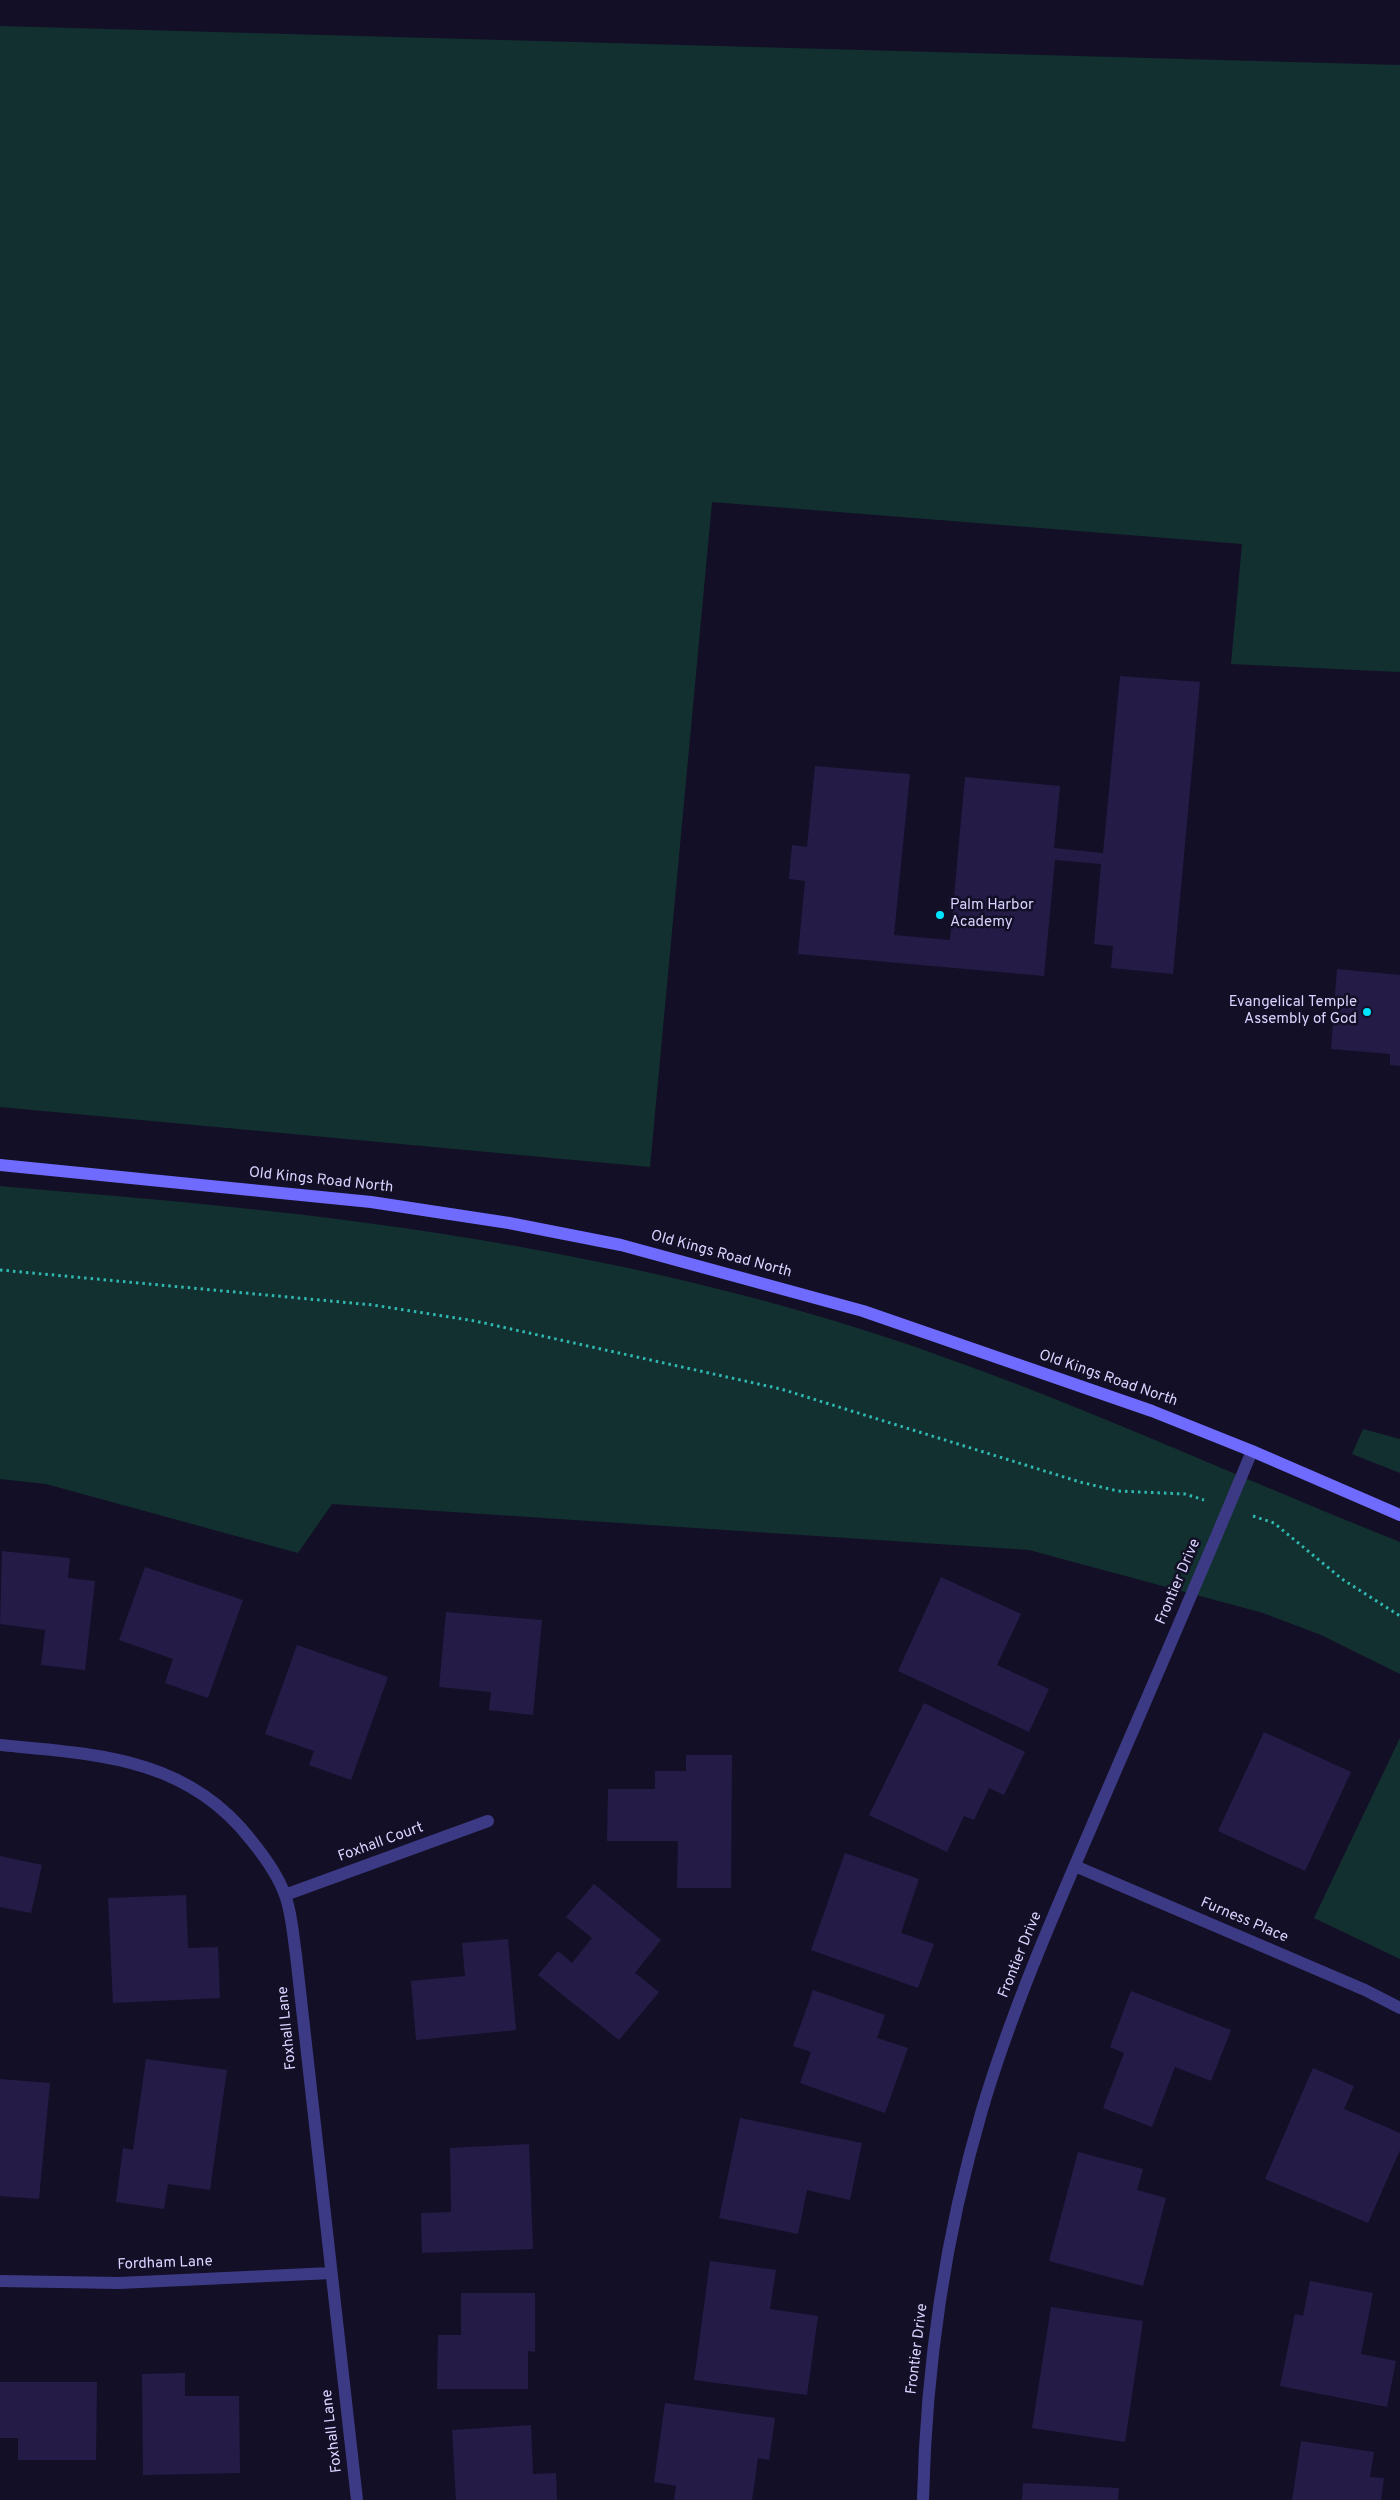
<!DOCTYPE html>
<style>
body{margin:0}
canvas{display:block;background:#130f26}
</style>
<canvas width="1400" height="2500"></canvas>
<script>
const c = document.querySelector('canvas').getContext('2d');
c.lineJoin = 'round';
function fillPath(path, color) { c.fillStyle = color; c.fill(path, 'evenodd'); }
function trace(path, color, width, dash) { c.strokeStyle = color; c.lineWidth = width; c.lineCap = dash ? 'butt' : 'round'; c.setLineDash(dash || []); c.stroke(path); }
function write(font, color, halo, rows, align = 'center') {
  c.font = font + ' Overpass,sans-serif'; c.lineWidth = 5; c.setLineDash([]); c.textBaseline = 'middle'; c.strokeStyle = halo; c.fillStyle = color; for (const [text, x, y, turn = 0] of rows) {
    c.save(); c.translate(x, y); c.rotate((+turn || 0) * Math.PI / 180); c.textAlign = isNaN(turn) ? turn : align; if (halo) c.strokeText(text, 0, 0); c.fillText(text, 0, 0); c.restore();
  }
}
const green = new Path2D(`
 M0,26L1400,65V672L1231,664L1242,544L712,502L650,1167L0,1107Z
 M0,1186C90,1194 180,1201 269,1211C460,1232 652,1266 835,1321C1030,1380 1212,1467 1400,1542V1674L1321,1635L1263,1613L1029,1550L332,1504L298,1553L46,1484L0,1479Z
 M1363,1429L1400,1439V1473L1352,1454Z
 M1400,1738V1959L1314,1918Z`);
const building = new Path2D(`
 M1120,676L1200,682L1173,974L1111,968L1113,946L1094,944L1101,864L1055,860L1044,976L798,954L805,881L789,879L792,845L807,847L815,766L910,774L894,935L950,940L965,777L1060,786L1054,848L1103,853Z
 M1337,969L1400,975V1066L1390,1065V1054L1331,1049Z
 M2,1551L70,1558L68,1578L95,1581L85,1670L41,1665L45,1630L0,1624Z
 M145,1567L243,1600L208,1698L165,1683L173,1659L119,1640Z
 M941,1577L1021,1614L997,1665L1049,1689L1029,1732L898,1671Z
 M446,1612L542,1620L533,1715L489,1710L491,1692L439,1687Z
 M297,1645L388,1677L351,1780L309,1765L314,1751L265,1734Z
 M924,1703L1025,1752L1004,1795L989,1788L974,1820L964,1816L947,1852L869,1815Z
 M1264,1732L1351,1772L1305,1871L1218,1831Z
 M686,1755H732L731,1888H677L678,1841H607L608,1789H655V1771H686Z
 M845,1853L919,1879L901,1933L934,1944L918,1988L811,1950Z
 M0,1856L42,1865L31,1913L0,1907Z
 M594,1884L661,1940L635,1973L659,1992L619,2040L538,1975L558,1951L572,1963L592,1938L566,1917Z
 M186,1895L188,1948L218,1947L220,1998L113,2003L108,1898Z
 M508,1939L516,2030L416,2040L411,1981L465,1976L462,1943Z
 M813,1990L885,2015L877,2038L908,2048L885,2113L800,2083L811,2052L793,2046Z
 M1131,1991L1231,2030L1211,2081L1175,2067L1152,2127L1103,2108L1124,2053L1110,2047Z
 M146,2059L227,2070L210,2190L168,2184L164,2209L116,2202L123,2148L133,2150Z
 M1313,2068L1354,2086L1344,2109L1400,2133V2150L1368,2223L1265,2179Z
 M0,2079L50,2083L39,2199L0,2196Z
 M740,2118L862,2143L850,2200L807,2190L798,2234L719,2218Z
 M529,2144L533,2249L422,2253L421,2213L451,2212L450,2148Z
 M1078,2152L1143,2169L1137,2190L1166,2198L1143,2286L1049,2261Z
 M710,2261L776,2270L770,2309L818,2316L807,2395L694,2380Z
 M1310,2281L1373,2293L1361,2354L1396,2361L1387,2407L1280,2386L1295,2314L1303,2316Z
 M461,2293H535V2352L528,2351V2389H437L438,2335H461Z
 M1051,2307L1143,2321L1125,2442L1032,2428Z
 M185,2373V2396H239L240,2473L143,2475L142,2374Z
 M0,2382H97L96,2460H18V2438H0Z
 M665,2403L775,2418L769,2460L758,2458L752,2500H674L676,2486L654,2482Z
 M531,2425L533,2474L556,2473L557,2500H456L452,2430Z
 M1301,2441L1374,2452L1370,2477L1384,2478L1381,2500H1292Z
 M1023,2483L1119,2488L1118,2500H1022Z`);
const path = new Path2D(`
 M0,1270L373,1305L475,1321L781,1389L1080,1482L1118,1491L1185,1494L1204,1500
 M1253,1516L1274,1523L1342,1579L1400,1616`);
const street = new Path2D(`
 M0,1745C96,1754 187,1757 251,1840C264,1856 278,1875 285,1895C292,1914 293,1936 296,1955L357,2500
 M1075,1866L1365,1990L1400,2008
 M285,1895L488,1821
 M0,2281L119,2283L331,2273
 M923,2500C926,2368 945,2236 982,2110C1012,2009 1055,1911 1097,1814C1149,1693 1202,1572 1252,1451`);
const secondary = new Path2D(`
 M0,1165L371,1202L509,1223L621,1245L863,1311L1152,1411L1252,1451L1400,1515`);
const markers = [
 [940,915,5,"#00e5ff"],
 [1367,1012,5,"#00e5ff"]
];
const poiNames = [
 ["Palm Harbor",950,906],
 ["Academy",950,923],
 ["Evangelical Temple",1357,1003,"right"],
 ["Assembly of God",1357,1020,"right"]
];
const streetNames = [
 ["Old Kings Road North",321,1181,6],
 ["Old Kings Road North",721,1255,15],
 ["Old Kings Road North",1108,1379,19],
 ["Frontier Drive",1179,1582,-67],
 ["Foxhall Court",381,1843,-20],
 ["Furness Place",1244,1921,23],
 ["Frontier Drive",1021,1955,-68],
 ["Foxhall Lane",288,2028,-96],
 ["Fordham Lane",165,2264,-2],
 ["Frontier Drive",918,2349,-83],
 ["Foxhall Lane",333,2431,-97]
];
fillPath(green, '#12302f');
fillPath(building, '#241b47');
trace(path, '#2fb8b0', 3, [2.5, 4]);
trace(street, '#3d3a85', 12);
trace(secondary, '#6f6bff', 12);
for (const [x, y, r, color] of markers) { const dot = new Path2D(); dot.arc(x, y, r, 0, 2 * Math.PI); c.fillStyle = color; c.fill(dot); trace(dot, '#130f26', 2); }
write('15px', '#d9d4ff', '#130f26', poiNames, 'left');
write('15px', '#d9d4ff', '#130f26', streetNames);
</script>
